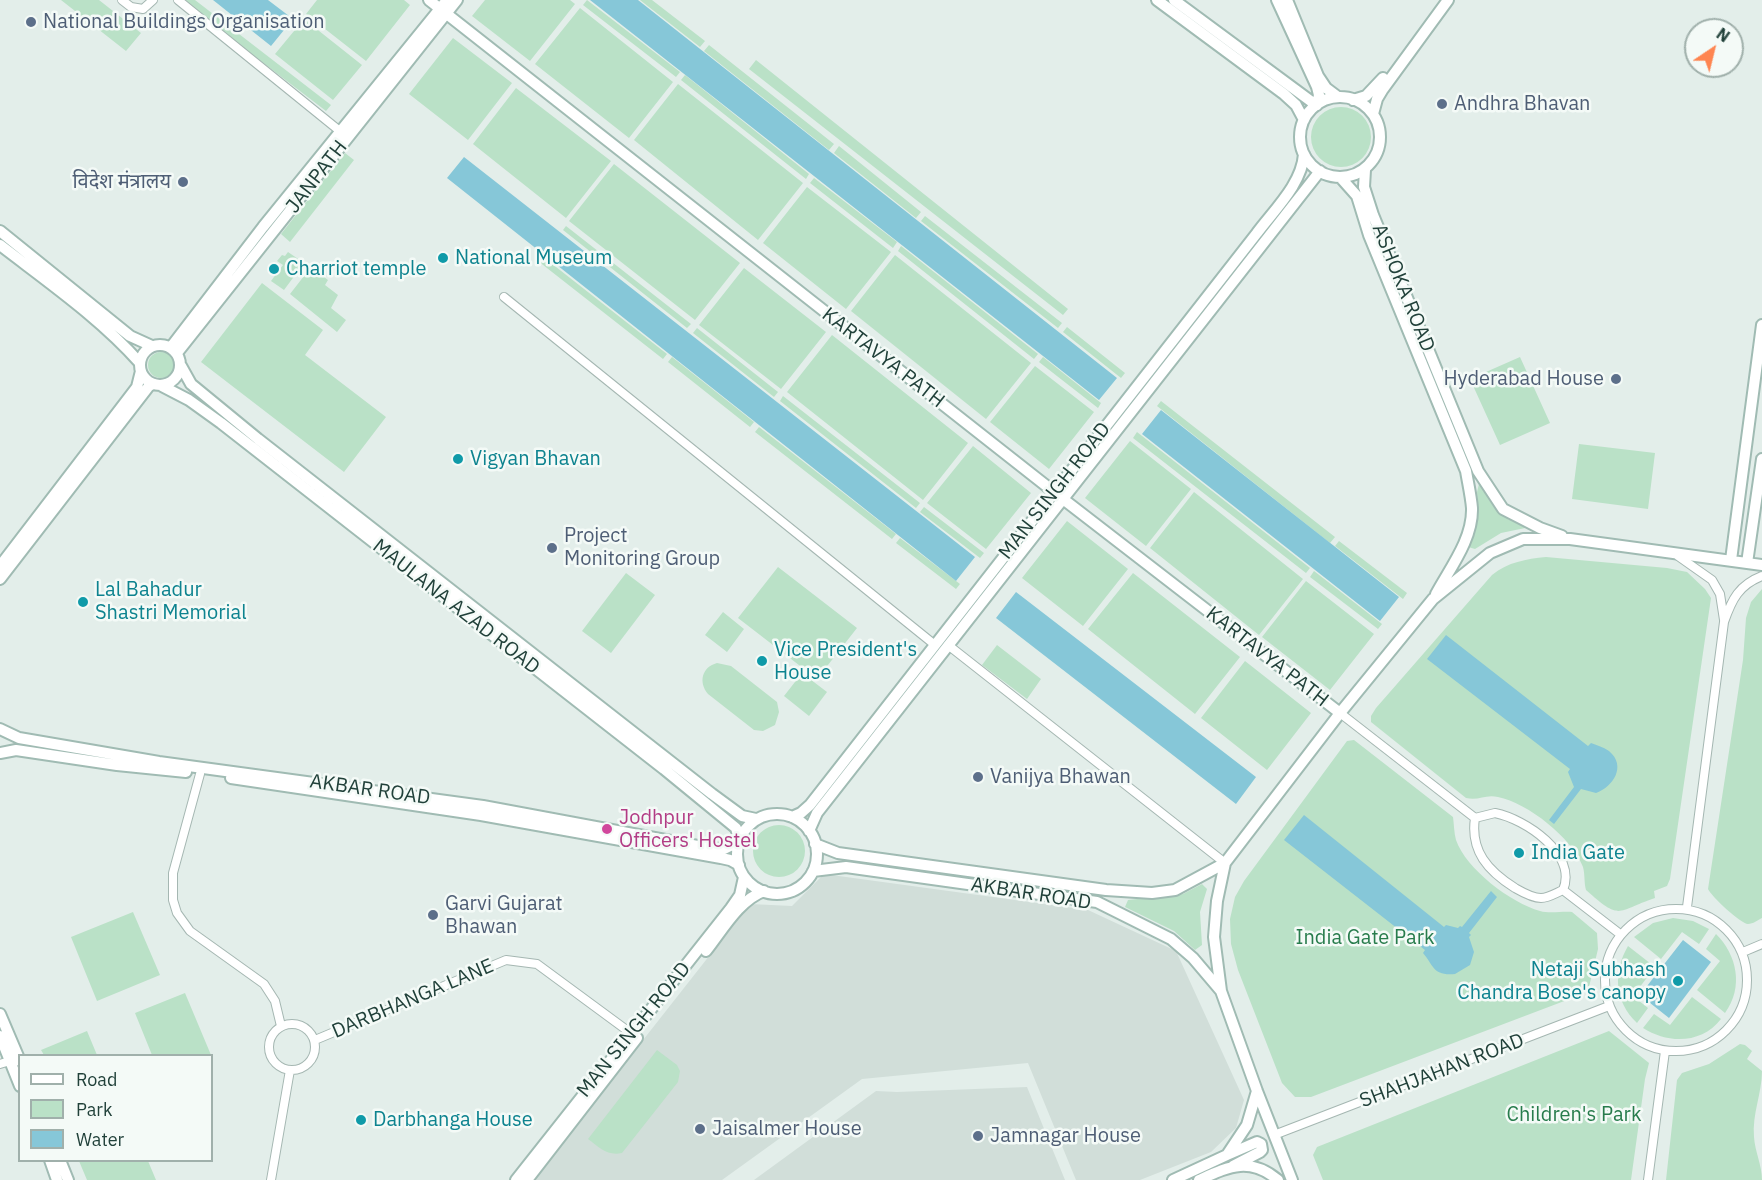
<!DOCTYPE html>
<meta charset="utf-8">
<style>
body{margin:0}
#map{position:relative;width:1762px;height:1180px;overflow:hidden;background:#e3eeea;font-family:"IBM Plex Sans",sans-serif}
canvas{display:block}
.legend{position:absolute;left:18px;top:1054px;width:195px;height:108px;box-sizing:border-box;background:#f4faf7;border:2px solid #a0b0ab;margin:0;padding:8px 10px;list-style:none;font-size:18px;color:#21413a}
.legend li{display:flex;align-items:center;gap:12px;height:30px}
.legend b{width:30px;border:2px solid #a0b0ab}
.north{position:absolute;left:1684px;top:18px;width:60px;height:60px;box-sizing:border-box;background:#f4faf7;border:2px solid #a0b0ab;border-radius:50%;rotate:35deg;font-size:16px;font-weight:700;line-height:24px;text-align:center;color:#21413a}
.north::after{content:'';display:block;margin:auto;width:21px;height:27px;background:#fe8551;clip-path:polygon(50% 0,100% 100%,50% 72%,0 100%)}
</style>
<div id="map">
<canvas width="1762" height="1180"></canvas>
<ul class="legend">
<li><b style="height:8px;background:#fff"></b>Road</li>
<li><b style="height:16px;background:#bae1c7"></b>Park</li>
<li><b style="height:16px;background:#86c7d8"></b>Water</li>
</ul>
<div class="north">N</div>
</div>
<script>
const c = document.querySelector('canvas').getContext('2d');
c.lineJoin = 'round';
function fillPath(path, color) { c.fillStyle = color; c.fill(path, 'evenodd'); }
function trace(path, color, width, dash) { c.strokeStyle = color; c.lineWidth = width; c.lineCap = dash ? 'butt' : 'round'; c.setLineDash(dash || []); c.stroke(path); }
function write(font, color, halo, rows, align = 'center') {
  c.font = font + ' "IBM Plex Sans","Noto Sans Devanagari",sans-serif'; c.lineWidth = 5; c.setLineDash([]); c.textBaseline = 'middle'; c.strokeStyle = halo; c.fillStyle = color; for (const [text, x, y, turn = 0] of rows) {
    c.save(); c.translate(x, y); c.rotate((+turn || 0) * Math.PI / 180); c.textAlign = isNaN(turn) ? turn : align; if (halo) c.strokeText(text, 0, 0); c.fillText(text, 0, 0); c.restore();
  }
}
const built = new Path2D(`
 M824,874L1088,910L1176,951L1244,1100L1236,1128L1211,1152L1140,1180H1076L1028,1063L862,1079L722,1180H533L750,904L792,906Z
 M1027,1087L1065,1180H754L876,1091L897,1092Z`);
const green = new Path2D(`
 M61,0H99L141,33L126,51Z
 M181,0H195L331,105L326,111Z
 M317,0H404L410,5L366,61L306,14Z
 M485,0H570L575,4L530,61L472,16Z
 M587,0L680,72L676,77L583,5Z
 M640,0H652L705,41L700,47Z
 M580,8L673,82L629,138L535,64Z
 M304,19L362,65L333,100L275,54Z
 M453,38L512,83L468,140L409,94Z
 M709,45L834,144L829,150L704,51Z
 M756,60L1068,309L1063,315L749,69Z
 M685,75L809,174L806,179L681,80Z
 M678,84L803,183L758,240L634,140Z
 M516,88L611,161L566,218L473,144Z
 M1311 137a30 30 0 1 1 60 0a30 30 0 1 1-60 0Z
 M839,146L921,212L916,218L834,153Z
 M345,153L354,160L290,242L281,234Z
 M614,164L740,263L695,320L569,221Z
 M814,178L897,242L893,248L810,183Z
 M807,187L891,252L846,309L763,243Z
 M925,216L1062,323L1058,328L921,221Z
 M566,226L691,324L687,328L563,230Z
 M901,246L1038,354L1034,359L898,251Z
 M288,252L304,263L284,290L271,281L283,265L277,261L282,255L285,256Z
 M895,255L1031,363L986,419L851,311Z
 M542,256L667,354L663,359L538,261Z
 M311,267L328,280L325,285L338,295L331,308L346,320L337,332L290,294Z
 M744,268L826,332L781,389L699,325Z
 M262,283L323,330L305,355L386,417L344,472L201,362Z
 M1067,327L1125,373L1121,378L1063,332Z
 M697,328L778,392L774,397L693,333Z
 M832,335L968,443L923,500L787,392Z
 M148 365a13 13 0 1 1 26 0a13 13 0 1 1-26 0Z
 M672,357L754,422L750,427L668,362Z
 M1043,357L1101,403L1098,408L1039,362Z
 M1520,357L1550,423L1500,445L1470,379Z
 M1035,366L1094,412L1049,469L990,422Z
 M783,396L920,503L916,508L780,401Z
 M1161,401L1335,537L1330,543L1157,406Z
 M759,427L896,534L892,539L755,432Z
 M1137,432L1310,568L1306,573L1133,438Z
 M1130,441L1191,489L1146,546L1085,498Z
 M1579,444L1655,453L1648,509L1572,499Z
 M973,446L1031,493L986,549L927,503Z
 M1479,484L1494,507L1508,519L1530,527L1501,533L1475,549L1468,547L1478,516L1477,492Z
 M1194,492L1303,579L1259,635L1150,548Z
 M924,507L984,553L980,558L920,512Z
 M1067,521L1128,569L1083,626L1022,578Z
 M900,538L960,584L956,589L896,543Z
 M1339,541L1407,593L1403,599L1335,546Z
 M1546,557L1667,568L1687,572L1705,589L1711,598L1670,879L1667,886L1654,891L1655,898C1616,911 1622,922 1586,890C1584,883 1585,874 1583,867C1572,838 1528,803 1498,797C1485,794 1479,801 1466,798L1371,722V716L1376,708L1492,575C1508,562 1526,559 1546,557Z
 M778,567L857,628L817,679L738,618Z
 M1314,571L1382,624L1378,629L1310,577Z
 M626,573L655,595L611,653L582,631Z
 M1133,573L1240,657L1195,714L1088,629Z
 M1306,581L1374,634L1330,690L1262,637Z
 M1762,589V918C1758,920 1753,924 1748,924C1741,924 1711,896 1708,889L1743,660L1746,618L1751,602Z
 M723,612L744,629L727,652L705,635Z
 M997,645L1041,679L1027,699L982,665Z
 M1245,661L1311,713L1267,770L1201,718Z
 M717,663L731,666L777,702L779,712L775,725L763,731L754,730L708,694C698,682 702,667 717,663Z
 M802,673L827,692L809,716L784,696Z
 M1354,740L1453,817C1454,824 1454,833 1456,840C1466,869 1511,903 1540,911C1550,914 1562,911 1572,912L1597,933L1598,949L1589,987L1567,1000L1311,1097H1295L1282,1083L1238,970L1231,944L1230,919L1235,897L1244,881L1347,741Z
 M753 851a26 26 0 1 1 52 0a26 26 0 1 1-52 0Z
 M1202,884L1207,889L1200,912L1202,945L1195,950L1174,931L1125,907L1128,900L1183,894Z
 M133,912L160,975L97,1001L71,937Z
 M1673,918L1693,921L1709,929L1699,944L1682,932L1661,959L1634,937L1653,923Z
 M1716,934C1737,955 1744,987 1725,1013L1697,990L1720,961L1706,949Z
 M1628,946L1655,967L1633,996L1648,1008L1637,1023C1614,1001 1613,972 1628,946Z
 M185,993L211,1055H152L135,1013Z
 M1692,997L1721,1019C1702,1044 1668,1044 1643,1028L1654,1014L1670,1025Z
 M87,1031L97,1055H44L41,1050Z
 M1609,1031L1649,1063L1645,1079L1631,1180H1323L1313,1155L1317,1147Z
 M1740,1044L1745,1045L1752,1051L1747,1059L1762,1071C1762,1093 1752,1114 1754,1137C1755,1152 1762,1165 1762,1180H1666L1677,1080L1682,1073L1709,1064Z
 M657,1050L677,1065L680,1071L678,1082L622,1153C607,1156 600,1148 588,1139Z
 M79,1161H148L156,1180H87Z`);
const water = new Path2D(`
 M213,0H268L293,19L271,46Z
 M590,0H638L1117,378L1099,400Z
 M464,157L975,557L956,581L447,178Z
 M1161,410L1399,597L1380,621L1142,434Z
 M1016,592L1256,777L1236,804L996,618Z
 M1446,635L1588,746L1591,743C1596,745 1603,747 1609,751C1627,766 1613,787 1596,793L1581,789L1554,824L1549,820L1574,787L1568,772L1570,769L1427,659Z
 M1304,815L1444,927L1446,925L1458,928L1460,926L1462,927L1491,891L1497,897L1469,933L1471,935L1469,937L1474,952L1470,965L1455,974C1433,976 1434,966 1423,953L1425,950L1284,840Z
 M1683,940L1711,962L1669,1018L1640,995Z`);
const street = new Path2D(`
 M122,0L131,7L143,9L153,0
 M178,0L341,132
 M504,297L935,645
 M1678,556L1712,580L1720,594L1724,620
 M948,645L1225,863
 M1340,713L1475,818
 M200,774L173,873V900L177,913L190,931L264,984L275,1001L281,1026
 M1495,813C1525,819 1578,854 1563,890C1556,893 1548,898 1541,898C1532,898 1522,892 1515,888C1488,871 1470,851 1475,818Z
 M1563,890L1620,934
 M1687,907L1724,622C1732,599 1739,585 1762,576
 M1605 980a71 71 0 1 1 142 0a71 71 0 1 1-142 0Z
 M1743,952L1762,944
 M269 1047a23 23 0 1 1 46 0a23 23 0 1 1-46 0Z
 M315,1040L506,960L537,964L632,1034
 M0,1064L10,1061
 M1274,1135L1609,1006
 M271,1180L290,1070
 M1648,1180L1665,1051`);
const secondary = new Path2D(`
 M429,0L1063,499L1340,713
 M1157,0L1284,94L1296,105L1304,120
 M1174,0L1316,105
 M1277,0L1317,87L1319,95L1317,105
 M1287,0L1318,76L1326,88L1338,97
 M1300 137a40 40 0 1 1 80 0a40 40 0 1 1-80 0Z
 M1353,100L1366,96L1383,78
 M1373,114L1377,99L1383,89L1448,0
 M1365,170L1364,187L1373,215L1478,471L1503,509L1540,528L1562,536
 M1341,178L1357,196L1369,235L1466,471C1468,483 1471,496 1472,508C1473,539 1450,568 1436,594
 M0,231L130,336L152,346
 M0,245C48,282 100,318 140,363
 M140 365a20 20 0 1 1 40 0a20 20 0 1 1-40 0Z
 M171,347L263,227L447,0
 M177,353L457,0
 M181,366L191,384L258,439L712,794L742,816L756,819
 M162,386L189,400L221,423L664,769L736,828L739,839
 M1731,560L1762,325
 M1747,563L1762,459
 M0,566L137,387L141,371
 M0,579L149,386L153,384
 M0,729L19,738L159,762L483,806L703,847L724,849L738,842
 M0,753L16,750L117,765L186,772
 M231,778L481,815L721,858L730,860L739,865
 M737 854a40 40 0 1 1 80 0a40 40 0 1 1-80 0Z
 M792,817L801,813L810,805L1257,233C1274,210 1302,184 1304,154
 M809,831L817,813L1320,171
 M815,844L838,853L1106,890L1152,893L1175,890L1225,863
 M813,871L846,867L1097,902L1171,939L1193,958L1221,991
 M706,951C722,931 739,900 764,891
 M0,1014L20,1061
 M0,1036L20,1086
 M1227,1155L1257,1142L1261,1144L1262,1150L1260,1152L1233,1166
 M50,1160L57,1180
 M60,1160L68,1180
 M516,1180L731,908L740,895L744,877
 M527,1180L637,1038
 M1173,1180L1227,1155L1247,1125L1257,1091
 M1199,1180C1228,1167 1249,1156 1278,1180
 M1292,1180L1257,1091L1221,991L1214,937L1217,901L1225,863L1340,713L1433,599L1490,553L1523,539H1570L1762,565`);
const markers = [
 [31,22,6,"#5c6f8a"],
 [1442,104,6,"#5c6f8a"],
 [183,182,6,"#5c6f8a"],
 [443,258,6,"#0f9aa8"],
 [274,269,6,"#0f9aa8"],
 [1616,379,6,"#5c6f8a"],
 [458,459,6,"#0f9aa8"],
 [552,548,6,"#5c6f8a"],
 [83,602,6,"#0f9aa8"],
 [762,661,6,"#0f9aa8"],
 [978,777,6,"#5c6f8a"],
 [607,829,6,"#d1479c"],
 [1519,853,6,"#0f9aa8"],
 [433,915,6,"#5c6f8a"],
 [1678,981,6,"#0f9aa8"],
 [361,1120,6,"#0f9aa8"],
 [700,1129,6,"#5c6f8a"],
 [978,1136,6,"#5c6f8a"]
];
const serviceNames = [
 ["National Buildings Organisation",43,22],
 ["Andhra Bhavan",1454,104],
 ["विदेश मंत्रालय",171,182,"right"],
 ["Hyderabad House",1604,379,"right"],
 ["Project",564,536],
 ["Monitoring Group",564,559],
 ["Vanijya Bhawan",990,777],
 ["Garvi Gujarat",445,904],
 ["Bhawan",445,927],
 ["Jaisalmer House",712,1129],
 ["Jamnagar House",990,1136]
];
const streetNames = [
 ["JANPATH",317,177,-52],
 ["ASHOKA ROAD",1403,288,68],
 ["KARTAVYA PATH",883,358,38],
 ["MAN SINGH ROAD",1055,491,-52],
 ["MAULANA AZAD ROAD",456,607,38],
 ["KARTAVYA PATH",1267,657,38],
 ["AKBAR ROAD",370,790,8],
 ["AKBAR ROAD",1031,894,9],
 ["DARBHANGA LANE",413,999,-23],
 ["MAN SINGH ROAD",634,1030,-51],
 ["SHAHJAHAN ROAD",1442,1071,-21]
];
const cultureNames = [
 ["National Museum",455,258],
 ["Charriot temple",286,269],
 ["Vigyan Bhavan",470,459],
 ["Lal Bahadur",95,590],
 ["Shastri Memorial",95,613],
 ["Vice President's",774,650],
 ["House",774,673],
 ["India Gate",1531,853],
 ["Netaji Subhash",1666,970,"right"],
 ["Chandra Bose's canopy",1666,993,"right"],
 ["Darbhanga House",373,1120]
];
const hotelNames = [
 ["Jodhpur",619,818],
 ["Officers' Hostel",619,841]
];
const parkNames = [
 ["India Gate Park",1365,938],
 ["Children's Park",1574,1115]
];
fillPath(built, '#d1ded9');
fillPath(green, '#bae1c7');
fillPath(water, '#86c7d8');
trace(street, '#a5b7b2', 10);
trace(secondary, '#a0bbb3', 14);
trace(street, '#fff', 8);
trace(secondary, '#fff', 10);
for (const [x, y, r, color] of markers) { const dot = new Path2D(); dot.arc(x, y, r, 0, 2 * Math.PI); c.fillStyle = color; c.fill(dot); trace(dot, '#f4faf7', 2); }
write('20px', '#4e5e75', '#f4faf7', serviceNames, 'left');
write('20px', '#21413a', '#f4faf7', streetNames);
write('20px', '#0d838f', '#f4faf7', cultureNames, 'left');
write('20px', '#b23c85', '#f4faf7', hotelNames, 'left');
write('20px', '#277c4c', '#f4faf7', parkNames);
</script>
